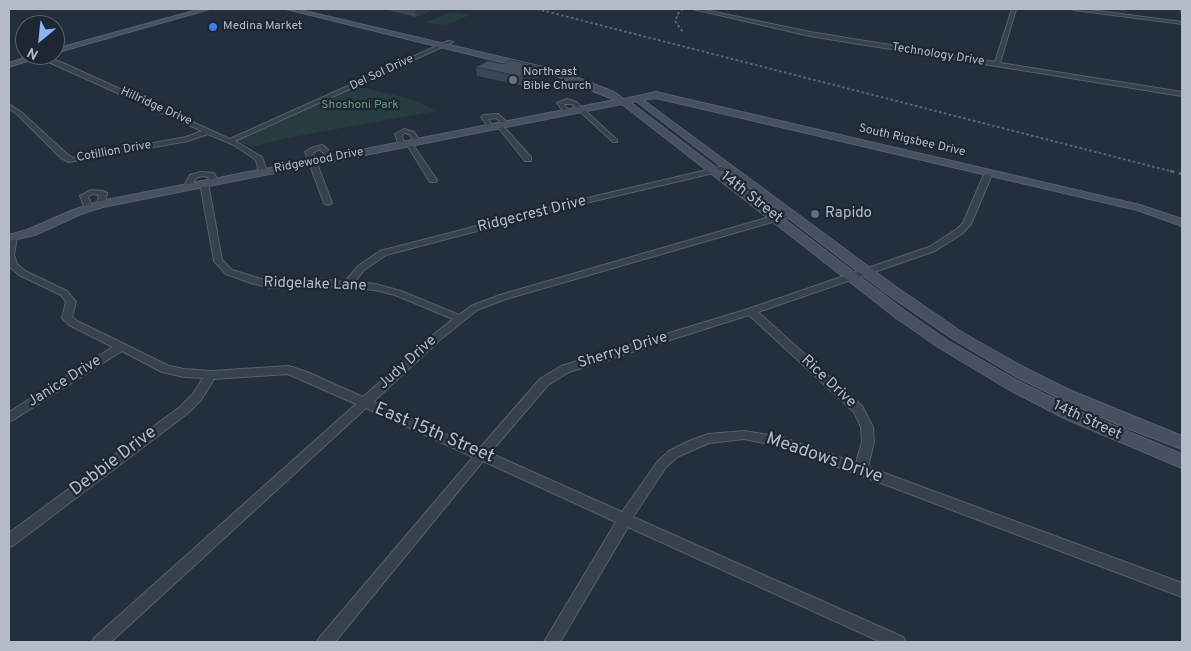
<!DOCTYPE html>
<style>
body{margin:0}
#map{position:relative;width:1191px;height:651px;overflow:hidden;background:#242f3e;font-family:Overpass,sans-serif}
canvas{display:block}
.frame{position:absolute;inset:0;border:10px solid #b4bcc9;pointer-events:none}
.north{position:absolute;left:15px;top:15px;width:50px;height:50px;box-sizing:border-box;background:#1d2633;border:1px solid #59626f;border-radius:50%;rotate:208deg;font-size:14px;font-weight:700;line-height:20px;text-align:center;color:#b4bcc9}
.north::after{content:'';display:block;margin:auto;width:18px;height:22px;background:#8ab4f8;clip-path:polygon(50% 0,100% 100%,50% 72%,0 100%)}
</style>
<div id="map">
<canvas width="1191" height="651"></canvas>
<div class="frame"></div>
<div class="north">N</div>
</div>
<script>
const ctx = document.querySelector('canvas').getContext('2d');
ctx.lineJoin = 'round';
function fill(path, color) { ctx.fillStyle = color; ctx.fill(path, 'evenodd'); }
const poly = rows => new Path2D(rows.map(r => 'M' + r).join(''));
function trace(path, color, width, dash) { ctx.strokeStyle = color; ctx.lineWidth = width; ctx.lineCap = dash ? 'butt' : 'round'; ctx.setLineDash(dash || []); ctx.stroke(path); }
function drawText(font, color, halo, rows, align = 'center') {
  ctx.font = font + ' Overpass,sans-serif'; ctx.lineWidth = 4.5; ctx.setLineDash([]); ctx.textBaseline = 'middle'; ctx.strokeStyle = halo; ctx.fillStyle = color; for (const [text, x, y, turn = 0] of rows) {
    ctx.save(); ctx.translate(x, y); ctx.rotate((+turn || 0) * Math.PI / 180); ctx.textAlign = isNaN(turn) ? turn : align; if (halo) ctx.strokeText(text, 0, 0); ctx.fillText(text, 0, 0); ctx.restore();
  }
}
fill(poly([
 [452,12,470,15,444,26,426,22],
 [357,86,414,100,436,111,287,138,251,147,237,141]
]), '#263c3f');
trace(poly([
 [1180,9,1182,15]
]), '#394c67', 2);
const street = poly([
 [693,9,700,9,810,32,995,62,1012,9,1016,9,1000,63,1182,92,1182,96,810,36,693,9],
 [1072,9,1083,9,1182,22,1182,24,1074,10,1072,9],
 [448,41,453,42,235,141,262,157,267,172,263,174,259,172,256,160,234,145,208,134,188,141,69,162,61,158,17,114,9,109,9,104,21,112,67,154,73,158,186,137,202,131,33,55,41,55,65,64,230,139,448,41],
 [567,99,576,102,617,140,617,142,613,142,572,104,564,104,570,112,565,113,557,103,567,99],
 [498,114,508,123,508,125,504,125,496,118,488,119,494,127,489,128,481,117,484,115,498,114],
 [497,124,501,124,531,157,531,161,525,161,497,126,497,124],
 [404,129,414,132,420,141,419,142,415,142,409,134,405,133,402,135,404,144,399,145,395,134,404,129],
 [407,142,411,142,437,180,436,182,430,182,406,143,407,142],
 [322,145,324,146,336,158,329,160,320,149,313,153,332,203,328,205,324,203,305,152,311,148,322,145],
 [728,165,731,165,731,169,564,208,386,255,364,270,354,282,375,284,401,291,459,315,471,306,500,295,787,212,793,212,794,214,793,216,506,299,477,310,441,339,373,402,479,449,540,379,561,366,748,309,929,247,957,229,963,223,985,172,989,170,993,172,971,224,963,233,935,251,758,312,862,406,873,427,874,442,868,467,1182,583,1182,597,857,474,780,446,744,439,709,443,677,457,666,467,633,517,903,637,906,642,881,642,628,527,560,642,544,642,616,522,483,461,335,642,317,642,320,637,473,457,366,408,111,642,92,642,95,637,356,404,288,374,214,379,201,400,188,413,14,545,9,547,9,533,180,407,193,394,203,378,184,377,162,372,122,351,13,420,9,421,9,412,113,347,69,325,62,318,66,302,61,295,19,275,10,267,10,235,13,234,17,237,14,255,17,264,25,271,67,291,76,302,72,317,77,321,169,366,184,369,211,371,289,366,307,372,363,397,433,335,453,319,395,295,375,290,317,285,271,288,251,283,226,274,214,261,200,183,201,181,207,181,208,183,222,260,232,270,271,282,317,279,345,282,358,266,380,251,562,204,728,165],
 [749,315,854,412,861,427,862,442,856,463,781,437,744,431,708,434,687,442,669,451,658,461,622,512,490,453,548,385,569,372,749,315],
 [201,172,214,173,218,181,217,183,211,183,208,177,202,176,196,178,191,188,185,188,184,186,190,175,201,172],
 [91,190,103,191,107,193,105,204,101,206,97,204,99,195,92,194,88,197,93,208,89,210,85,208,80,196,91,190]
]);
const secondary = poly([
 [201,9,210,9,55,53,55,49,201,9],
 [286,9,296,9,560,71,614,92,624,99,656,92,1140,205,1182,219,1182,226,1137,210,656,98,643,100,896,287,963,333,1025,368,1067,389,1182,436,1182,449,1124,427,1057,397,1015,376,953,339,886,293,636,101,631,103,905,311,948,341,1018,381,1078,411,1182,454,1182,468,1066,419,1008,389,938,347,895,317,622,104,103,207,81,214,35,235,9,241,9,235,27,230,73,210,101,201,615,100,554,75,286,9],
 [33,55,45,55,9,67,9,63,33,55]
]);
trace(street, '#565f6c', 2);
trace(secondary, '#565f6c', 2);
fill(street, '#38414e');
fill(secondary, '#465061');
trace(poly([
 [537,9,1174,172],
 [683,9,679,12,675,21,683,32]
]), '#5a6575', 2, [2.5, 2.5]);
trace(poly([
 [1170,171,1182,174]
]), '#5a6575', 2.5, [4.5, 4.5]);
fill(poly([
 [384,9,430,9,430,11,416,17],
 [1106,9,1126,9,1125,11],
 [476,67,542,76,524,86,477,76]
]), '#3b4654');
fill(poly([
 [415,9,430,9,430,11,416,17],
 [541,67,542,76,524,86,523,77]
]), '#303945');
const building = poly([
 [511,60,541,67,523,77,476,67,488,61,503,64,511,60]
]);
fill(building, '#455162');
trace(building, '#303945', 1);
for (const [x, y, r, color] of [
 [213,27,5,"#3f7fe0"],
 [513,80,5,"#6b7280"],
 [815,214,5,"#5c6f8a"]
]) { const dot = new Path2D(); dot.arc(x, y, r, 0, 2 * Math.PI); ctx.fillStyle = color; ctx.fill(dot); trace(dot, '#1d2633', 2); }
drawText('12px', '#b4bcc9', '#1d2633', [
 ["Medina Market",223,27],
 ["Northeast",523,73],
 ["Bible Church",523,87]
], 'left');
drawText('12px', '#b4bcc9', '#1d2633', [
 ["Technology Drive",938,55,9],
 ["Del Sol Drive",382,73,-25],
 ["Hillridge Drive",156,107,24],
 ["South Rigsbee Drive",912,141,13],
 ["Cotillion Drive",114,152,-10],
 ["Ridgewood Drive",319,161,-11]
]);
drawText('12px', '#6b9a76', '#1d2633', [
 ["Shoshoni Park",360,106]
]);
drawText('15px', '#b4bcc9', '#1d2633', [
 ["14th Street",751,198,38],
 ["Ridgecrest Drive",532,215,-14],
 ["Ridgelake Lane",315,285,2],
 ["Sherrye Drive",623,351,-17],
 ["Judy Drive",408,363,-42],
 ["Janice Drive",65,382,-32],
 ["Rice Drive",828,382,43],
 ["14th Street",1087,421,25]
]);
drawText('15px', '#b4bcc9', '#1d2633', [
 ["Rapido",825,214]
], 'left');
drawText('18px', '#b4bcc9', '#1d2633', [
 ["East 15th Street",434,434,23],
 ["Meadows Drive",824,459,19],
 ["Debbie Drive",114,462,-37]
]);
</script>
